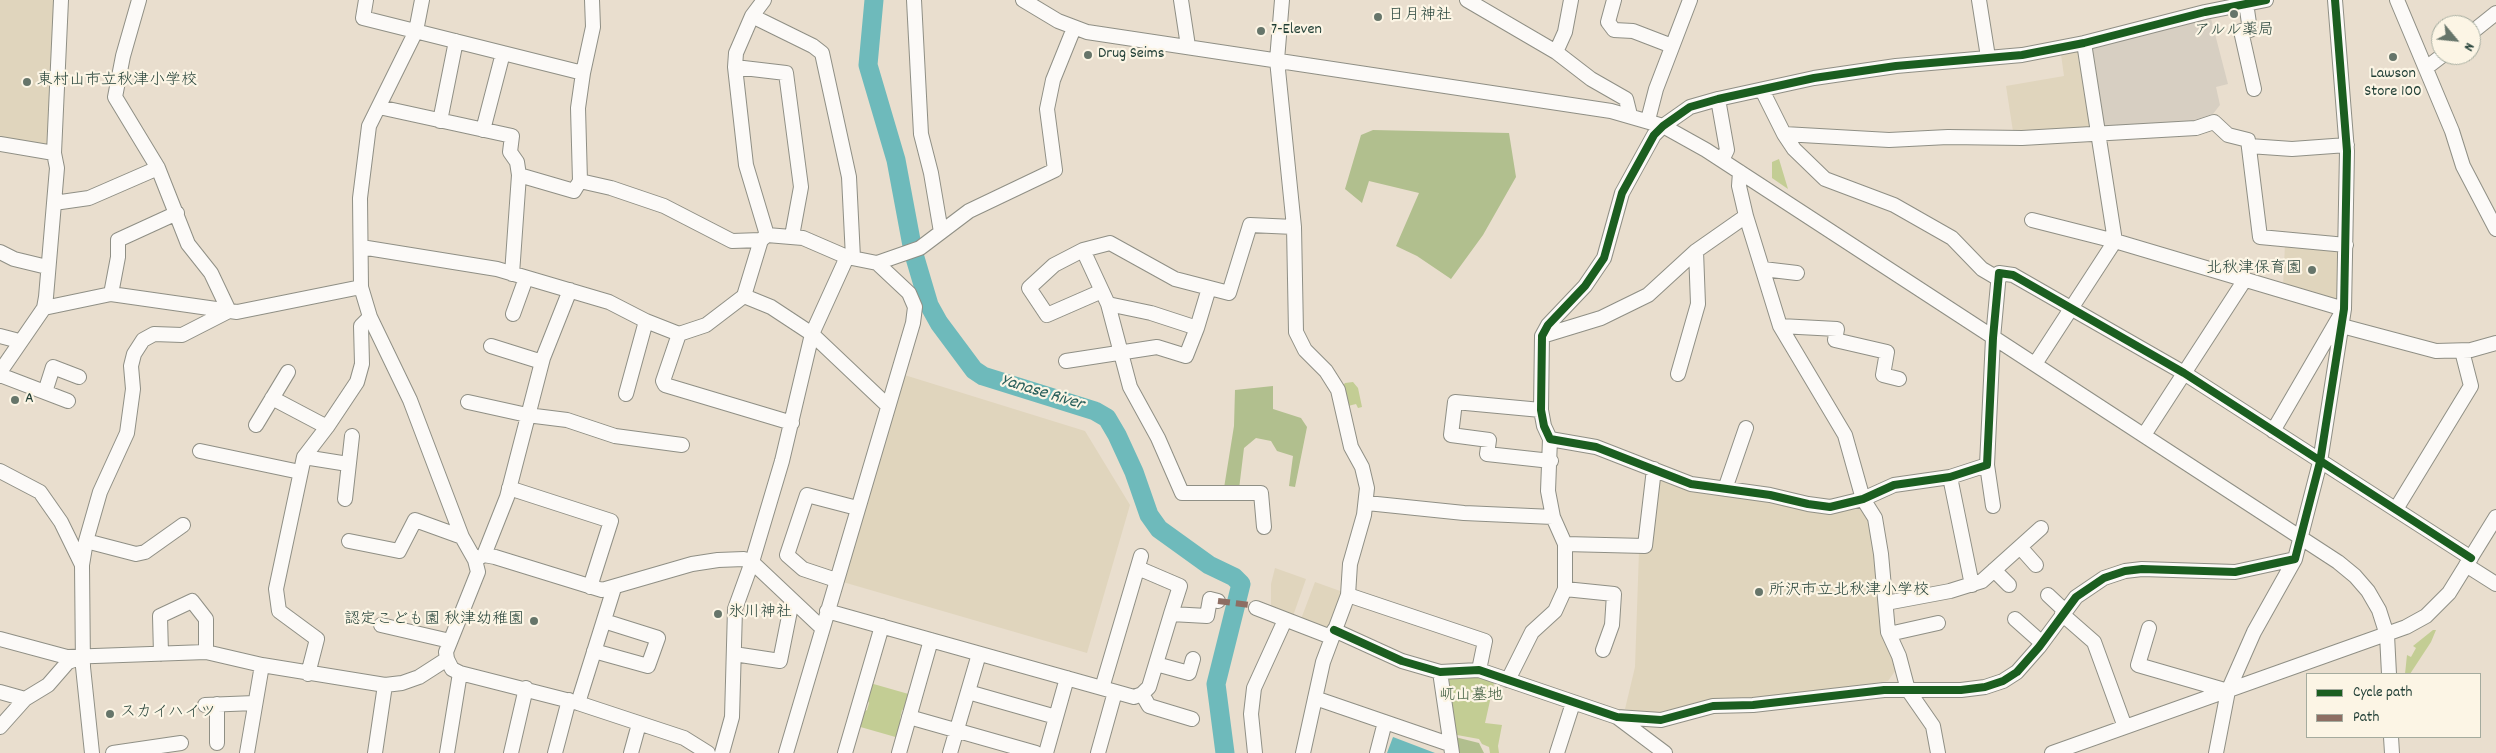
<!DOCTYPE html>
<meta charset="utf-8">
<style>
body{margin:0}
#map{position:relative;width:2496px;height:753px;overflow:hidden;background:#e9dece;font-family:Dekko,sans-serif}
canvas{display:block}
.legend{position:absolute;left:2306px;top:673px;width:175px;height:65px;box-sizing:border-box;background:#fcf5e5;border:1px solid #a4ab9e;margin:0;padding:6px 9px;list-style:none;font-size:15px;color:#1f3d34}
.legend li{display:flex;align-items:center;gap:10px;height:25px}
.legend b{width:25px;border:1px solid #a4ab9e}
.north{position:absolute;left:2431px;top:15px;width:50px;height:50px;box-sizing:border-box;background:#fcf5e5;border:1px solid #a4ab9e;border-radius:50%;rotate:118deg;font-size:14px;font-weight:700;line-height:20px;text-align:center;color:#1f3d34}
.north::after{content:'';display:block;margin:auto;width:18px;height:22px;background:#66756a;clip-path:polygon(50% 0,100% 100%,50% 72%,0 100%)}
</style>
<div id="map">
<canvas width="2496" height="753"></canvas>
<ul class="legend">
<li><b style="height:6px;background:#1b5e20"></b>Cycle path</li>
<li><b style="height:6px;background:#8d6e63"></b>Path</li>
</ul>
<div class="north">N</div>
</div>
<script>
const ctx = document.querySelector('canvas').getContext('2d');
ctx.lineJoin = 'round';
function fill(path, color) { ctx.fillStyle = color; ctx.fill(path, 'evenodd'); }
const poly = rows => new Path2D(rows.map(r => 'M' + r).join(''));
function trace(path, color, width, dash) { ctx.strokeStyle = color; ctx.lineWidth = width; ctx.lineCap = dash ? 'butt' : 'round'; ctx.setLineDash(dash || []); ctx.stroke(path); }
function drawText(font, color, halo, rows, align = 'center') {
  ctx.font = font + ' Dekko,"Klee One",sans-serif'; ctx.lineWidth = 4.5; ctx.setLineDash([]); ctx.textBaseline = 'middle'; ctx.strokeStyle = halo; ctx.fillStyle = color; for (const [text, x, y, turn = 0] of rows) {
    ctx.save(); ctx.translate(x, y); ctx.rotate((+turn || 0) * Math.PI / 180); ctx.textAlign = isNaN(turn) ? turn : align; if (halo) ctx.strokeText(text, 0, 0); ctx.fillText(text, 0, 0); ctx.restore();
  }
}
fill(poly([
 [0,0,57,0,49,145,0,138],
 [2084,43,2099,134,2014,138,2006,86,2064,76,2060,47],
 [2285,244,2311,246,2342,253,2338,303,2283,287],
 [898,373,1085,431,1130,505,1087,653,836,580],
 [1655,476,1863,508,1870,517,1898,667,1888,681,1663,715,1625,709,1635,667,1639,551],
 [1275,568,1306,579,1293,616,1271,608,1271,584],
 [1315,582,1343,592,1330,630,1301,619]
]), '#e0d5bd');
fill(poly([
 [2209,11,2228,84,2216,87,2220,105,2209,119,2190,124,2098,131,2084,43]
]), '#d7cfc2');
fill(poly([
 [1779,159,1788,189,1772,178,1772,162],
 [1353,382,1358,388,1362,407,1358,408,1356,404,1348,406,1348,398,1342,387,1345,383],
 [2433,630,2436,630,2431,642,2410,674,2405,674,2407,655,2411,657,2416,648,2413,646],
 [1482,676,1494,683,1485,723,1502,725,1498,746,1499,753,1490,753,1489,747,1482,744,1479,739,1457,735,1447,679,1450,677],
 [870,683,912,695,908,707,902,710,900,719,903,724,899,738,857,726,860,714,867,710,869,703,866,697]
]), '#c3cd94');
fill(poly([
 [1373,130,1509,133,1516,177,1483,235,1451,279,1417,256,1396,246,1419,193,1369,181,1362,203,1345,189,1361,135],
 [1273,386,1273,409,1301,418,1307,427,1295,487,1289,486,1293,456,1277,451,1271,441,1256,438,1244,448,1239,489,1224,488,1234,426,1235,390],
 [1451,736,1479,743,1484,753,1454,753]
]), '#b1bf8e');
fill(poly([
 [1393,737,1435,753,1387,753]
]), '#6ebabb');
trace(poly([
 [874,0,868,65,896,160,913,251,929,305,939,323,974,370,983,376,1095,411,1107,418,1117,435,1134,472,1149,515,1159,529,1209,565,1234,577,1241,584,1216,684,1225,753]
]), '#6ebabb', 19);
const minor = poly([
 [139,0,123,56,115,97,158,168,188,244,211,273,229,311],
 [366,0,363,18,583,73],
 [422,0,416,31,369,126,360,198,361,287,370,317,410,400,462,537,475,560,478,572,446,652,447,659,452,669,460,673,578,703,684,738,708,753],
 [764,0,752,16,736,53,735,67,746,165,767,235],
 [914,0,921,134,931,173,941,232],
 [1023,0,1058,21,1087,32,1611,111,1663,126,1706,150,2338,562,2355,576,2368,591,2379,610,2387,635,2389,674],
 [1181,0,1188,46],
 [1282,0,1277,60,1294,227,1296,332,1305,350,1326,371,1338,390,1351,447,1362,467,1367,488,1364,515,1350,564,1348,595,1323,662,1303,753],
 [1467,0,1556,52,1591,79,1626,99,1630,115],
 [1614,0,1608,22,1614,30,1633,31,1672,46],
 [1979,0,1988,57],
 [2266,0,2205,12,2084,43,2022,55,1896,66,1814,78,1718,99,1690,107,1663,126,1654,135,1622,193,1604,258,1585,286,1548,325,1542,336,1541,410,1544,426,1550,439,1596,447,1691,484,1770,495,1808,504,1830,507,1863,499,1894,485,1950,477,1987,465,1993,338,1999,273,2013,275,2184,373,2471,558],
 [2397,0,2452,131,2463,166,2496,229],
 [2246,3,2250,30,2241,31,2254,89],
 [752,16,813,46,822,53,849,177,853,258],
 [2471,33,2496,13],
 [1556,52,1565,32,1571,0],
 [735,67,786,73,801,187,792,236],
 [2426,68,2443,55],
 [1762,90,1784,134,1889,140,1948,137,2022,138,2196,128,2214,122,2228,135,2248,140,2260,237,2346,245],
 [1718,99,1727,150,1722,160],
 [379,107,512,136,510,152,517,162,519,175,574,191,580,181,578,108,583,73,593,27,592,0],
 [1648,120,1656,89,1690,0],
 [440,121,456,41],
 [483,130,503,53],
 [1784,134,1794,149,1825,179,1894,205,1952,238,1982,269,1999,279],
 [0,144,54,153],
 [2249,146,2292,149,2347,145],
 [1740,172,1739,186,1746,216,1780,326,1845,435,1863,499,1875,518,1881,554,1888,632,1899,656,1908,690,1933,726,1938,753],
 [580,181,611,188,664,206,732,241,761,240],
 [54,203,89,198,158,168],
 [2032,220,2115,241,2344,309],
 [361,247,497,269,609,302,646,321,679,334,706,325,744,296,761,240,767,235,803,238,847,257,877,263,909,293,915,307,913,323,786,753],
 [1083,250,1108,304,1130,387,1158,438,1182,493,1261,493,1264,527],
 [0,252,14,259,47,267],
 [877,263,920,248,969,211,1055,170,1047,109,1053,80,1074,28],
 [1763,269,1797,273],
 [512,274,519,175],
 [1102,291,1047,315,1029,288,1054,265,1083,250,1110,243,1175,279,1229,293,1250,225,1294,227],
 [111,294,118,257,118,240,177,213],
 [744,296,771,307,812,334,888,406],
 [44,308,111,294,237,312,361,287],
 [513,314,526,278],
 [1780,326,1837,329,1835,340,1887,352,1883,375,1899,379],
 [2342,326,2436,351,2471,350,2496,343],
 [1197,328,1209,288],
 [679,334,663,381,665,385,792,423],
 [0,336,19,341],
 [1542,336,1601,318,1648,295,1696,251,1746,216],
 [491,346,542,362],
 [1066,361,1157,347,1186,356,1197,328,1151,313,1108,304],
 [2035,364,2115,241,2084,43],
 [1678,374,1698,304,1696,251],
 [0,375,68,401],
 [0,376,2,369,44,308,46,297,57,168,54,153,61,0],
 [45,392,53,367,79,377],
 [626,394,646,321],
 [272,398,327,427,357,382,362,364,361,326,370,317],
 [468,402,527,415,567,420,615,436,682,445],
 [1541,410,1455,402,1451,435,1489,440,1487,454,1551,461],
 [256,425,288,372],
 [2273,431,2341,314],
 [2144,435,2244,281],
 [200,451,300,472],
 [304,457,348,464],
 [1987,465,1993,506],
 [0,471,40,492,61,522,82,565,83,667,92,753],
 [1950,477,1972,585],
 [509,488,611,521,590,587],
 [1725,489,1746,428],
 [345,499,352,436],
 [1367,503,1464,513,1553,517],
 [2396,509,2471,386,2462,351],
 [86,541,136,554,145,552,183,525],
 [349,541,399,551,415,520,462,537],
 [1565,544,1645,546,1654,469],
 [2020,547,2036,565],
 [484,555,507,497,543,358,570,290],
 [475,560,484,555,495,557,602,590,692,564,718,560,744,559,752,562,822,628],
 [82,565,86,541,100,492,127,433,133,389,131,366,134,354,143,340,154,334,182,335,229,311],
 [2466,565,2496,584],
 [1138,568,1180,586,1171,614],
 [1994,570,2009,585],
 [836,580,803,569,787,555,807,495,857,508],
 [1565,589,1614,594,1612,625,1603,650],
 [1348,595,1485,641,1479,670],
 [2048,595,2064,610],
 [1886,603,1950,591,1982,581,2041,528],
 [1256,608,1331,637],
 [827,611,1134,697,1142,694,1149,687,1171,614,1207,616,1210,599,1218,601],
 [2062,614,2094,642,2125,727],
 [2015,619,2042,643],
 [381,625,450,641],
 [2149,628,2138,665,2228,691],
 [1334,630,1402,661,1440,672,1479,670,1617,717,1661,720,1713,706,1753,705,1884,690,1961,690,1985,687,2003,681,2017,672,2039,647,2076,597,2104,578,2125,571,2142,569,2235,572,2295,559,2320,462,2344,309,2347,151,2335,0],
 [1889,634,1938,623],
 [0,639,67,657,206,652,262,665,385,685,402,683,419,677,447,659],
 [594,651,648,666,658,638,604,621],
 [161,654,160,616,192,601,206,619,206,652],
 [734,654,780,661,790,611,795,603],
 [1156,664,1189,673,1193,659],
 [1440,672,1452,753],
 [308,674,317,639,279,611,276,589,304,457,327,427],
 [1508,680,1532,632,1555,611,1565,589,1565,544,1553,517,1548,491,1550,439],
 [1102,688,1141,556],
 [0,692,25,699],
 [968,692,1056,717],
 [1142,694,1149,706,1192,719],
 [1315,698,1449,744],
 [578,703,614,588],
 [217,704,217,743],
 [205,705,255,703],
 [909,717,1036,753],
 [1617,717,1665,753],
 [0,727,25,699,48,685,68,662,80,658],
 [2391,737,2392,753],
 [113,753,181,743],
 [247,753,262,665],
 [375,753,385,685],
 [447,753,460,673],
 [511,753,526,688],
 [555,753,569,700],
 [631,753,639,724],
 [722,753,732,717,735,609,752,562,782,461,812,334,847,257],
 [845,753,882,626],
 [899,753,931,640],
 [950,753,979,654],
 [1046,753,1067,678],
 [1098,753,1115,692],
 [1255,753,1251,714,1254,688,1285,620],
 [1377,753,1385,722],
 [1557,753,1573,703],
 [2052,753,2406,627,2426,616,2449,593,2496,517],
 [2216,753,2228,691,2254,632,2295,559]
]);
trace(minor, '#8f8f85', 16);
trace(minor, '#fcfaf8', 14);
trace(poly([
 [1218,601,1249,605]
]), '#8d6e63', 6, [12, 6]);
trace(poly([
 [2266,0,2205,12,2084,43,2022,55,1896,66,1814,78,1718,99,1690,107,1663,126,1654,135,1622,193,1604,258,1585,286,1548,325,1542,336,1541,410,1544,426,1550,439,1596,447,1691,484,1770,495,1808,504,1830,507,1863,499,1894,485,1950,477,1987,465,1993,338,1999,273,2013,275,2184,373,2471,558],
 [1334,630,1402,661,1440,672,1479,670,1617,717,1661,720,1713,706,1753,705,1884,690,1961,690,1985,687,2003,681,2017,672,2039,647,2076,597,2104,578,2125,571,2142,569,2235,572,2295,559,2320,462,2344,309,2347,151,2335,0]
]), '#1b5e20', 8);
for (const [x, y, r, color] of [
 [2234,14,5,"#66756a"],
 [1378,17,5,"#66756a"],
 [1261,31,5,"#66756a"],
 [1088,55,5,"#66756a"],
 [2393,57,5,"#66756a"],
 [27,82,5,"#66756a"],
 [2312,270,5,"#66756a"],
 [15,400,5,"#66756a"],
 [1759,592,5,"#66756a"],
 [718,614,5,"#66756a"],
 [534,621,5,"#66756a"],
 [110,714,5,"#66756a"]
]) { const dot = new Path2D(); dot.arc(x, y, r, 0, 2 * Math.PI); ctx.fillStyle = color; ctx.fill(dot); trace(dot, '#fcf5e5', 2); }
drawText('16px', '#1f3d34', '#fcf5e5', [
 ["日月神社",1388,17],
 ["7-Eleven",1271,31],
 ["アルル薬局",2234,32,"center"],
 ["Drug Seims",1098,55],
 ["Lawson",2393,75,"center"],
 ["Store 100",2393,93,"center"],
 ["東村山市立秋津小学校",37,82],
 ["北秋津保育園",2302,270,"right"],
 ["A",25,400],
 ["所沢市立北秋津小学校",1769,592],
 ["氷川神社",728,614],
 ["認定こども園 秋津幼稚園",524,621,"right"],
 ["スカイハイツ",120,714]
], 'left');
drawText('16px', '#405e40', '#fcf5e5', [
 ["屼山墓地",1471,697]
]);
drawText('italic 18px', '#275e5a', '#fcf5e5', [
 ["Yanase River",1042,394,17]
]);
</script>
